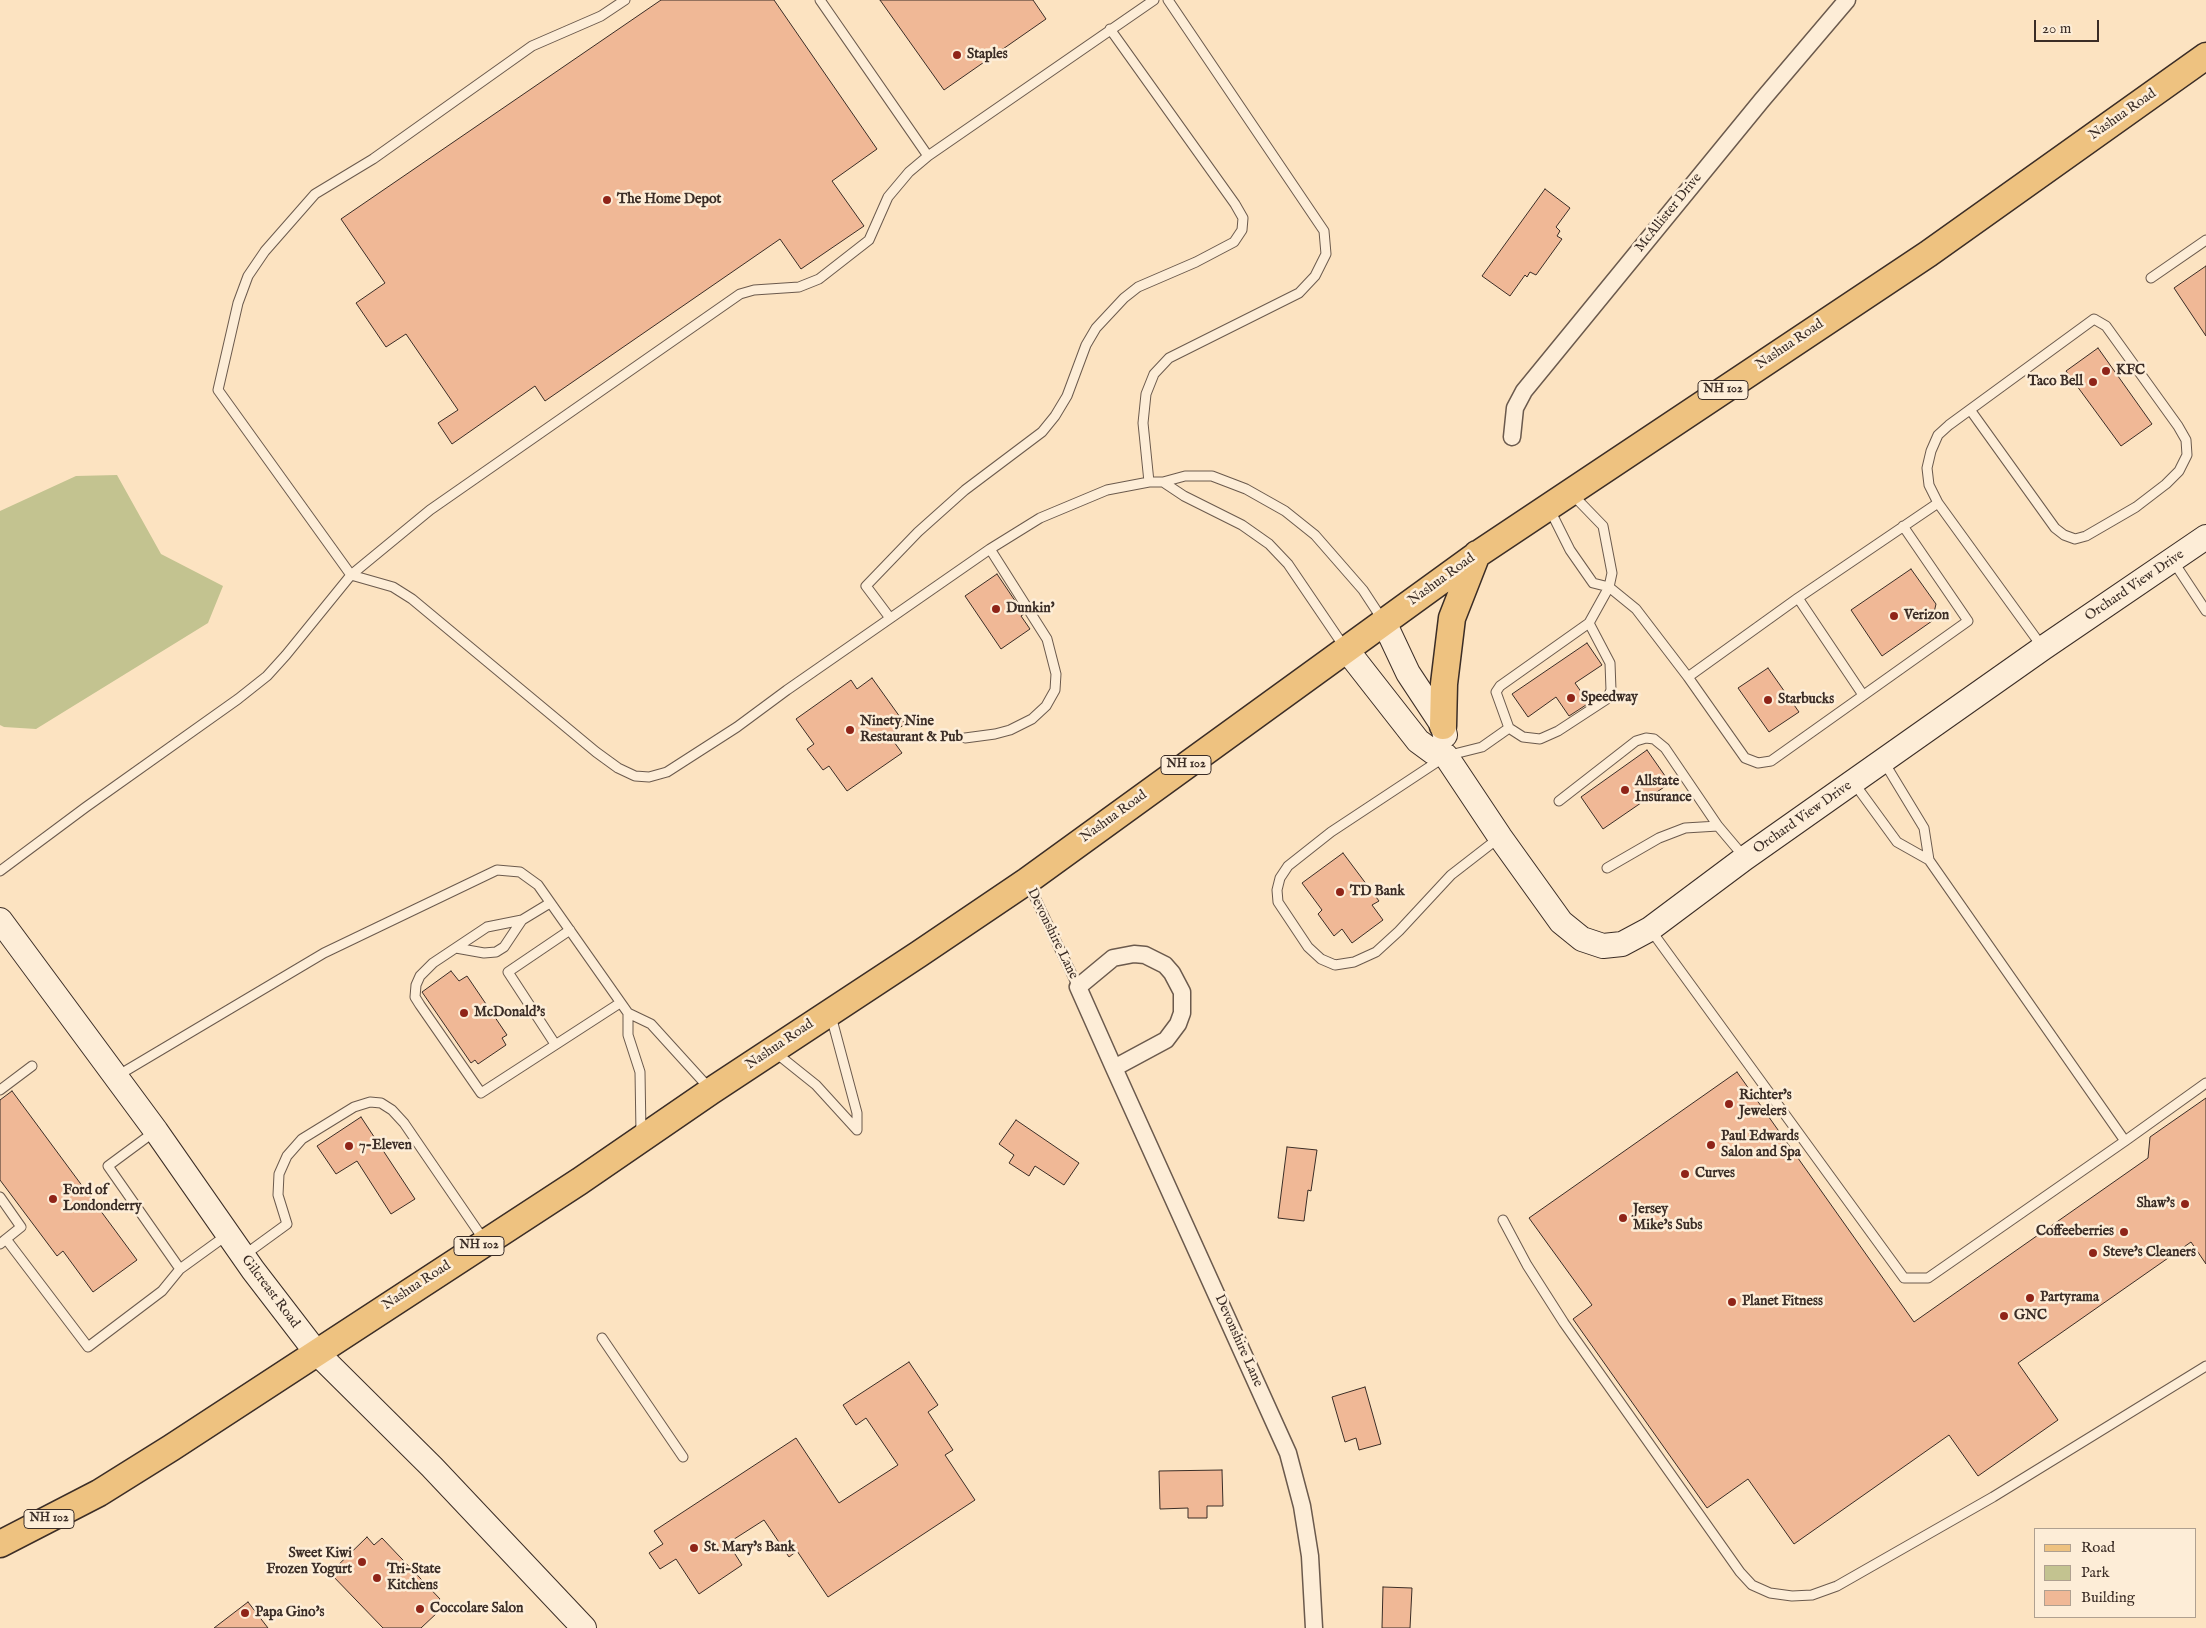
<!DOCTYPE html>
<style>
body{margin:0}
#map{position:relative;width:2206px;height:1628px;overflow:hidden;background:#fce3c1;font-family:"IM FELL English",serif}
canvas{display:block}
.legend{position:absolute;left:2034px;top:1528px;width:162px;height:90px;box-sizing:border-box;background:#fdedd7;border:1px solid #afa090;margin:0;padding:6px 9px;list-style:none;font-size:15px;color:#3b2d26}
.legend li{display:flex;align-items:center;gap:10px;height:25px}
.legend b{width:25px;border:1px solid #afa090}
.scale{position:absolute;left:2034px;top:20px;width:65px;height:22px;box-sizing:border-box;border:2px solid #3b2d26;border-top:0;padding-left:6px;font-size:15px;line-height:18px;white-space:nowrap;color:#3b2d26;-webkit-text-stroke:4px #fdedd7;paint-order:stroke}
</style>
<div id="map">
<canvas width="2206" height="1628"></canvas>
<ul class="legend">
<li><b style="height:6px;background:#eec280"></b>Road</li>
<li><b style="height:14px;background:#c3c390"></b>Park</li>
<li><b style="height:14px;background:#f0b896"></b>Building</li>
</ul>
<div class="scale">20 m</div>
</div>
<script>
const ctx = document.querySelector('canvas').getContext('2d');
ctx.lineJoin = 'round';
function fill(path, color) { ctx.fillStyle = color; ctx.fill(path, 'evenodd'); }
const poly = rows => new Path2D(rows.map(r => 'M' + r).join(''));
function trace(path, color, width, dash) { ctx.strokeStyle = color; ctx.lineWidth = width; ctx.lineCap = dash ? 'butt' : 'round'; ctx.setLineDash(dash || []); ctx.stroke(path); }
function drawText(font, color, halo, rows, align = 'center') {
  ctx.font = font + ' "IM FELL English",serif'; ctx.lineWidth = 5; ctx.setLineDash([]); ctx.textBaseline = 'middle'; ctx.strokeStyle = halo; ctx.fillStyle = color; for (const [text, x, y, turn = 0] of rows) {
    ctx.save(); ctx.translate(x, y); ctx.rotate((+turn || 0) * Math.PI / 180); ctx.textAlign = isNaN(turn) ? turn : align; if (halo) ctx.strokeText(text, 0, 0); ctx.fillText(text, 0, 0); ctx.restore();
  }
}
fill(poly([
 [117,475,161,554,223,586,208,623,36,729,4,727,0,725,0,511,76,476]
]), '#c3c390');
const building = poly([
 [661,0,774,0,877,149,832,181,864,226,801,269,780,239,545,401,535,386,452,444,438,423,458,410,406,334,386,347,356,303,385,283,341,219,661,0],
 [880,0,1033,0,1046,19,944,90,880,0],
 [1545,189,1570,208,1556,227,1560,231,1557,236,1562,239,1536,275,1530,272,1527,277,1525,275,1510,296,1482,276,1545,189],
 [2206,266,2206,336,2174,288,2206,266],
 [2098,348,2152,424,2121,446,2066,371,2098,348],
 [1911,569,1936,604,1932,621,1882,656,1851,610,1911,569],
 [997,574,1024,614,1021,616,1030,629,1001,649,965,596,997,574],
 [1587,643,1602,665,1575,683,1589,703,1569,716,1556,697,1528,717,1512,694,1587,643],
 [1768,668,1799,712,1769,732,1738,688,1768,668],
 [872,678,905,724,889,735,902,753,847,791,829,766,823,770,807,749,814,744,796,719,851,680,857,689,872,678],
 [1647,750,1670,783,1603,829,1581,797,1647,750],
 [1343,853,1379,901,1372,905,1383,920,1352,943,1342,929,1334,936,1318,914,1322,910,1302,883,1343,853],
 [451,971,459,981,467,976,507,1035,502,1038,506,1045,478,1064,475,1060,471,1063,422,992,451,971],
 [1737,1072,1914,1322,2148,1158,2150,1137,2206,1098,2206,1264,2191,1242,2018,1363,2058,1420,1978,1476,1949,1435,1794,1544,1748,1479,1707,1508,1573,1319,1592,1305,1529,1218,1737,1072],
 [12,1091,137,1260,93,1292,63,1251,57,1256,0,1180,0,1100,12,1091],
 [361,1117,415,1199,391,1214,357,1161,336,1174,317,1146,361,1117],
 [1016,1120,1079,1163,1064,1185,1035,1166,1029,1176,1009,1163,1014,1155,999,1144,1016,1120],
 [1287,1147,1317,1150,1311,1191,1308,1190,1304,1221,1278,1218,1287,1147],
 [909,1362,938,1405,928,1412,953,1450,945,1455,975,1500,828,1597,797,1551,789,1557,764,1520,728,1543,742,1565,699,1594,676,1559,660,1569,649,1553,663,1544,654,1531,796,1438,839,1503,898,1465,866,1418,856,1425,843,1405,909,1362],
 [1365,1387,1381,1444,1359,1450,1356,1438,1345,1442,1332,1397,1365,1387],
 [1222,1470,1223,1506,1207,1506,1207,1518,1188,1518,1188,1508,1160,1509,1159,1471,1222,1470],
 [367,1537,374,1545,382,1538,440,1599,433,1607,438,1612,421,1628,383,1628,330,1573,367,1537],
 [1383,1587,1412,1588,1410,1628,1382,1628,1383,1587],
 [248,1602,268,1628,214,1628,248,1602]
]);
fill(building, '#f0b896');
trace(building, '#3b2d26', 1);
const lane = poly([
 [625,0,601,16,532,46,373,159,315,194,265,251,248,276,238,303,218,390,351,575,430,510,740,294,754,290,799,287,819,279,869,240,888,197,909,172,928,156,1154,0],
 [820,0,928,156],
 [2151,278,2206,240],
 [1971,411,2055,528,2064,535,2075,539,2086,536,2136,507,2166,484,2179,471,2187,455,2186,440,2178,426,2106,326,2094,319,1949,425,1938,435,1931,451,1927,468,1929,485,1938,503,2043,648],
 [1149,482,1143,423,1146,394,1154,374,1169,358,1299,293,1315,276,1326,254,1324,231,1168,0],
 [1163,482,1184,496,1242,525,1269,544,1288,564,1345,648],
 [1550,510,1570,550,1593,583,1609,587,1636,609,1688,677,1745,758,1758,763,1771,761,1968,621,1903,526],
 [2173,561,2206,611],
 [1798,598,1863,695],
 [890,618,866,586,918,532,965,490,1042,432,1055,416,1067,396,1086,345,1096,328,1124,298,1138,287,1196,262,1234,242,1242,230,1243,218,1235,204,1110,29],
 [1688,677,1798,598,1938,503],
 [1509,728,1496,692,1500,686,1589,623],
 [965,738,995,734,1010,730,1032,719,1046,706,1055,690,1056,674,1047,639,990,549],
 [1854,783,1897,842,1929,860,1924,828,1884,762],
 [1559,801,1636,741,1646,738,1654,739,1665,748,1718,826,1745,858],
 [1500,837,1451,875,1399,931,1376,952,1354,962,1335,965,1321,959,1308,947,1278,902,1277,890,1280,878,1288,866,1331,832,1446,756,1482,747,1509,728,1523,737,1540,739,1558,731,1607,699,1611,690,1610,663,1589,623,1609,587,1612,573,1603,526,1572,494],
 [1607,868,1659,838,1685,828,1718,826],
 [0,871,86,807,238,699,267,676,286,655,351,575,393,587,412,599,596,752,618,768,635,776,649,777,667,772,737,727,787,690,990,549,1040,518,1107,490,1149,482,1163,482,1185,476,1212,476,1246,489,1285,511,1315,535,1363,590,1382,619],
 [1028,883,1078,987],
 [550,903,522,920,487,927,433,963,420,976,416,985,415,997,420,1005,481,1093,620,1003],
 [1650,929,1904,1278,1928,1278,2125,1141,1929,860],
 [456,948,484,953,496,952,504,947,522,920],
 [628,1013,628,1035,640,1072,641,1133],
 [831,1016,857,1113,857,1130],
 [555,1044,508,972,570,930],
 [776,1053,816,1085,857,1130],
 [117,1076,324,953,497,870,520,872,538,885,628,1013,651,1024,710,1089],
 [0,1090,32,1066],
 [154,1132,108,1166,180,1269],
 [2125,1141,2206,1083],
 [0,1197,21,1227,6,1239],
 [1503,1220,1527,1265,1564,1323,1740,1572,1752,1585,1770,1593,1792,1596,1812,1595,1837,1586,1993,1497,2206,1366],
 [0,1244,6,1239,88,1347,162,1291,180,1269,227,1235],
 [243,1256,287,1224,278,1195,279,1174,287,1156,302,1139,354,1107,370,1102,381,1103,392,1110,404,1123,484,1240],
 [602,1338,683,1457]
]);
const street = poly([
 [1512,437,1515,408,1524,391,1762,100,1847,0],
 [1114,1068,1166,1040,1178,1024,1182,1013,1182,992,1172,973,1165,965,1145,955,1134,954,1113,958,1078,987,1114,1068,1288,1453,1302,1506,1310,1556,1314,1628]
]);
const secondary = poly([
 [1384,622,1408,673,1443,726,1445,735],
 [1346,649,1418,741,1433,752,1446,756,1500,837,1561,922,1582,939,1603,946,1622,944,1650,929,1745,858,2043,648,2206,537],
 [0,920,156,1131,253,1270,316,1352,432,1467,584,1628]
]);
const primary = poly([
 [1443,726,1444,684,1452,618,1477,554],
 [0,1544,99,1493,171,1448,580,1181,711,1091,919,954,1027,881,1478,554,1928,254,2206,56]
]);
trace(lane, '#6b5a4d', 11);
trace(street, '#6b5a4d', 19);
trace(secondary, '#3b2d26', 26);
trace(primary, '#3b2d26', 29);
trace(lane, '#fdedd7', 9);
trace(street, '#fdedd7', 16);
trace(secondary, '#fdedd7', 24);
trace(primary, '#eec280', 26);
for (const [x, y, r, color] of [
 [957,55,5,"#8f2418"],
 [607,200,5,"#8f2418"],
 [2106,371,5,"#8f2418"],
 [2093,382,5,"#8f2418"],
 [996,609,5,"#8f2418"],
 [1894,616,5,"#8f2418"],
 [1571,698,5,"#8f2418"],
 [1768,700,5,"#8f2418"],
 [850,730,5,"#8f2418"],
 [1625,790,5,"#8f2418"],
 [1340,892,5,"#8f2418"],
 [464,1013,5,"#8f2418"],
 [1729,1104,5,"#8f2418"],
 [1711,1145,5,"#8f2418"],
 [349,1146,5,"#8f2418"],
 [1685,1174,5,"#8f2418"],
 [53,1199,5,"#8f2418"],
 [2185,1204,5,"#8f2418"],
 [1623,1218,5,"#8f2418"],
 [2124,1232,5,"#8f2418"],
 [2093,1253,5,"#8f2418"],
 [2030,1298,5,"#8f2418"],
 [1732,1302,5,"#8f2418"],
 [2004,1316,5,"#8f2418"],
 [694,1548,5,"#8f2418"],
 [362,1562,5,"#8f2418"],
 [377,1578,5,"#8f2418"],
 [420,1609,5,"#8f2418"],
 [245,1613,5,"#8f2418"]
]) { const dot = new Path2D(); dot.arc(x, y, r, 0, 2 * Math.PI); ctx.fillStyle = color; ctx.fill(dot); trace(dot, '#fdedd7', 2); }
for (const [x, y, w] of [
 [1723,390,50],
 [1186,765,50],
 [479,1246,50],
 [49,1519,50]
]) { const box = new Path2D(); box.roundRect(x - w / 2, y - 9.5, w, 19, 4); ctx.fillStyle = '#fdedd7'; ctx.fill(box); trace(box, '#3b2d26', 1); }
drawText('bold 12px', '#3b2d26', null, [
 ["NH 102",1723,390],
 ["NH 102",1186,765],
 ["NH 102",479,1246],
 ["NH 102",49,1519]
]);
drawText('bold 14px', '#3b2d26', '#fdedd7', [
 ["Staples",967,55],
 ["The Home Depot",617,200],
 ["KFC",2116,371],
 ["Taco Bell",2083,382,"right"],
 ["Dunkin'",1006,609],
 ["Verizon",1904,616],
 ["Speedway",1581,698],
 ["Starbucks",1778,700],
 ["Ninety Nine",860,722],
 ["Restaurant & Pub",860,738],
 ["Allstate",1635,782],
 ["Insurance",1635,798],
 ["TD Bank",1350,892],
 ["McDonald's",474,1013],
 ["Richter's",1739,1096],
 ["Jewelers",1739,1112],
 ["Paul Edwards",1721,1137],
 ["Salon and Spa",1721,1153],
 ["7-Eleven",359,1146],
 ["Curves",1695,1174],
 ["Ford of",63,1191],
 ["Londonderry",63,1207],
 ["Shaw's",2175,1204,"right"],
 ["Jersey",1633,1210],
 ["Mike's Subs",1633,1226],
 ["Coffeeberries",2114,1232,"right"],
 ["Steve's Cleaners",2103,1253],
 ["Partyrama",2040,1298],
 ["Planet Fitness",1742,1302],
 ["GNC",2014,1316],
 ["St. Mary's Bank",704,1548],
 ["Sweet Kiwi",352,1554,"right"],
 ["Frozen Yogurt",352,1570,"right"],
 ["Tri-State",387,1570],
 ["Kitchens",387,1586],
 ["Coccolare Salon",430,1609],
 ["Papa Gino's",255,1613]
], 'left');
drawText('14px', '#3b2d26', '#fdedd7', [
 ["Nashua Road",2123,115,-35],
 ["McAllister Drive",1669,213,-51],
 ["Nashua Road",1790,345,-34],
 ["Nashua Road",1442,580,-36],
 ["Orchard View Drive",2135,586,-34],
 ["Nashua Road",1114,817,-36],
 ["Orchard View Drive",1803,818,-35],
 ["Devonshire Lane",1052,934,64],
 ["Nashua Road",780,1045,-34],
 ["Nashua Road",417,1286,-33],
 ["Gilcreast Road",270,1292,53],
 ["Devonshire Lane",1238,1341,66]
]);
</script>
